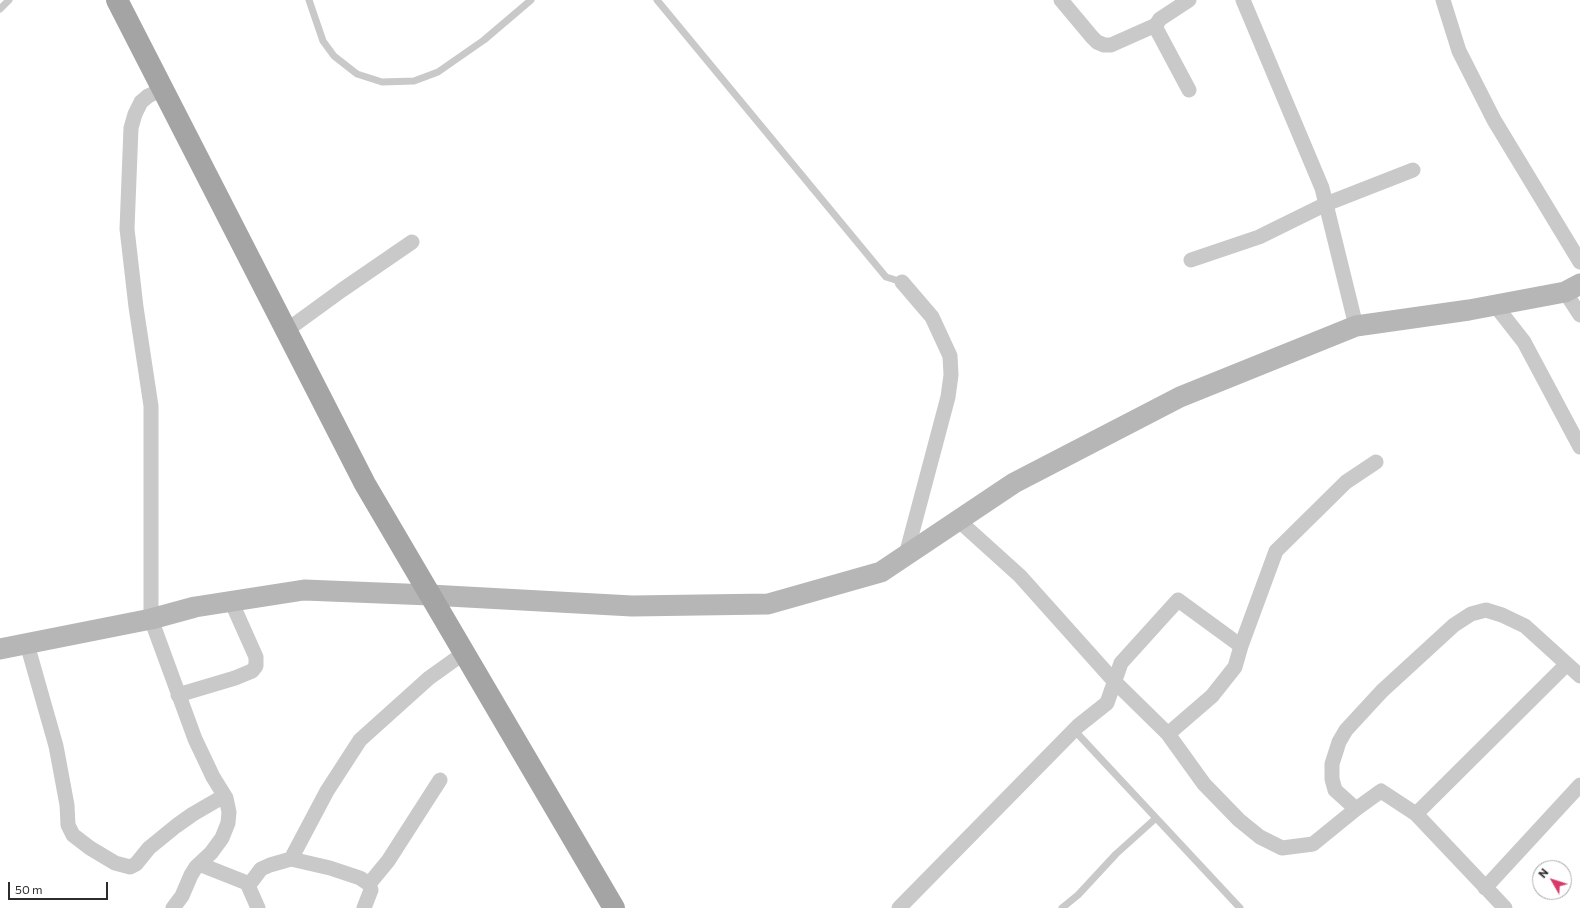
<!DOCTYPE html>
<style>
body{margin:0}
#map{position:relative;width:1580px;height:908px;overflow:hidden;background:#fff;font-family:Commissioner,sans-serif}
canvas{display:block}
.north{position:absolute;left:1532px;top:860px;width:40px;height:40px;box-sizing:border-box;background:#fff;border:1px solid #ababab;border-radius:50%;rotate:309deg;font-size:11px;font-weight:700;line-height:16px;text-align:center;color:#2c2c2c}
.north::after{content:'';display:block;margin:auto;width:14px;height:18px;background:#d73a69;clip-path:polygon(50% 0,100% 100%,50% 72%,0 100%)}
.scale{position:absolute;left:8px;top:882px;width:100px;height:18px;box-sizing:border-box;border:2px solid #2c2c2c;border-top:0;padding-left:5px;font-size:12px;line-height:14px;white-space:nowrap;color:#2c2c2c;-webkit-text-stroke:3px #fff;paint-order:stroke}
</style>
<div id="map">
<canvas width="1580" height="908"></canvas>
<div class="north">N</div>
<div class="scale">50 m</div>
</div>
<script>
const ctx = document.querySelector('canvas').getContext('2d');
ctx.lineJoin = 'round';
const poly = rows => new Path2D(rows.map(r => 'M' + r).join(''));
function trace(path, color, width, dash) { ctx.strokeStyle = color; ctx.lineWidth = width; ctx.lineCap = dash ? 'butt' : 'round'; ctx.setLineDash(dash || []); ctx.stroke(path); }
trace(poly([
 [309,0,323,41,334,56,357,74,382,82,414,81,438,72,484,40,531,0],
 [657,0,886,277,902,282],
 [0,9,9,0],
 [1074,730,1240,908],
 [1062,908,1078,895,1116,854,1156,818]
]), '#c9c9c9', 7);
trace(poly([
 [1061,0,1092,37,1097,42,1104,45,1111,45,1156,25],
 [1189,0,1160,19,1156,25,1157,30,1189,90],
 [1243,0,1322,188,1356,326],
 [1443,0,1459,51,1494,120,1580,262],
 [163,89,148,96,141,102,135,114,131,128,127,229,136,307,151,406,151,619,195,739,213,777,226,798,229,812,228,823,222,838,211,853,196,867,191,875,182,896,173,908],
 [1191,260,1259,237,1326,204,1413,170],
 [902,282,932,317,950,356,951,375,948,397,906,555],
 [1565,292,1580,315],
 [1495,305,1524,342,1580,447],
 [287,330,342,290,412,242],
 [958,520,1020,576,1114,681,1168,734,1204,784,1239,820,1260,837,1282,848,1313,844,1356,809,1381,791,1416,814,1505,908],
 [27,644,56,746,67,805,68,825,73,835,90,848,115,863,130,867,136,864,149,848,176,826,193,814,224,796],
 [178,695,235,678,252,671,256,666,256,657,231,601],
 [1168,734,1212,696,1235,667,1241,646,1276,551,1346,482,1376,462],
 [1356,809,1335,790,1332,779,1332,764,1339,742,1346,730,1382,691,1454,625,1471,614,1486,610,1502,615,1525,626,1580,676],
 [1416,814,1567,664],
 [291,859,327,791,360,740,429,678,464,653],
 [199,864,247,883,252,881,261,869,270,865,291,859,330,868,360,878,369,884,371,890,364,908],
 [247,883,258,908],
 [369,884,388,861,440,780],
 [1485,888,1580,785],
 [899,908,1078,726,1107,703,1121,663,1178,600,1241,646]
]), '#c9c9c9', 15);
trace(poly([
 [0,649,151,619,195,607,304,590,430,595,632,606,768,604,881,572,1014,483,1180,397,1356,326,1469,310,1565,292,1580,284]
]), '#b6b6b6', 21);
trace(poly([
 [117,0,365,484,614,908]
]), '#a4a4a4', 22);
</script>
